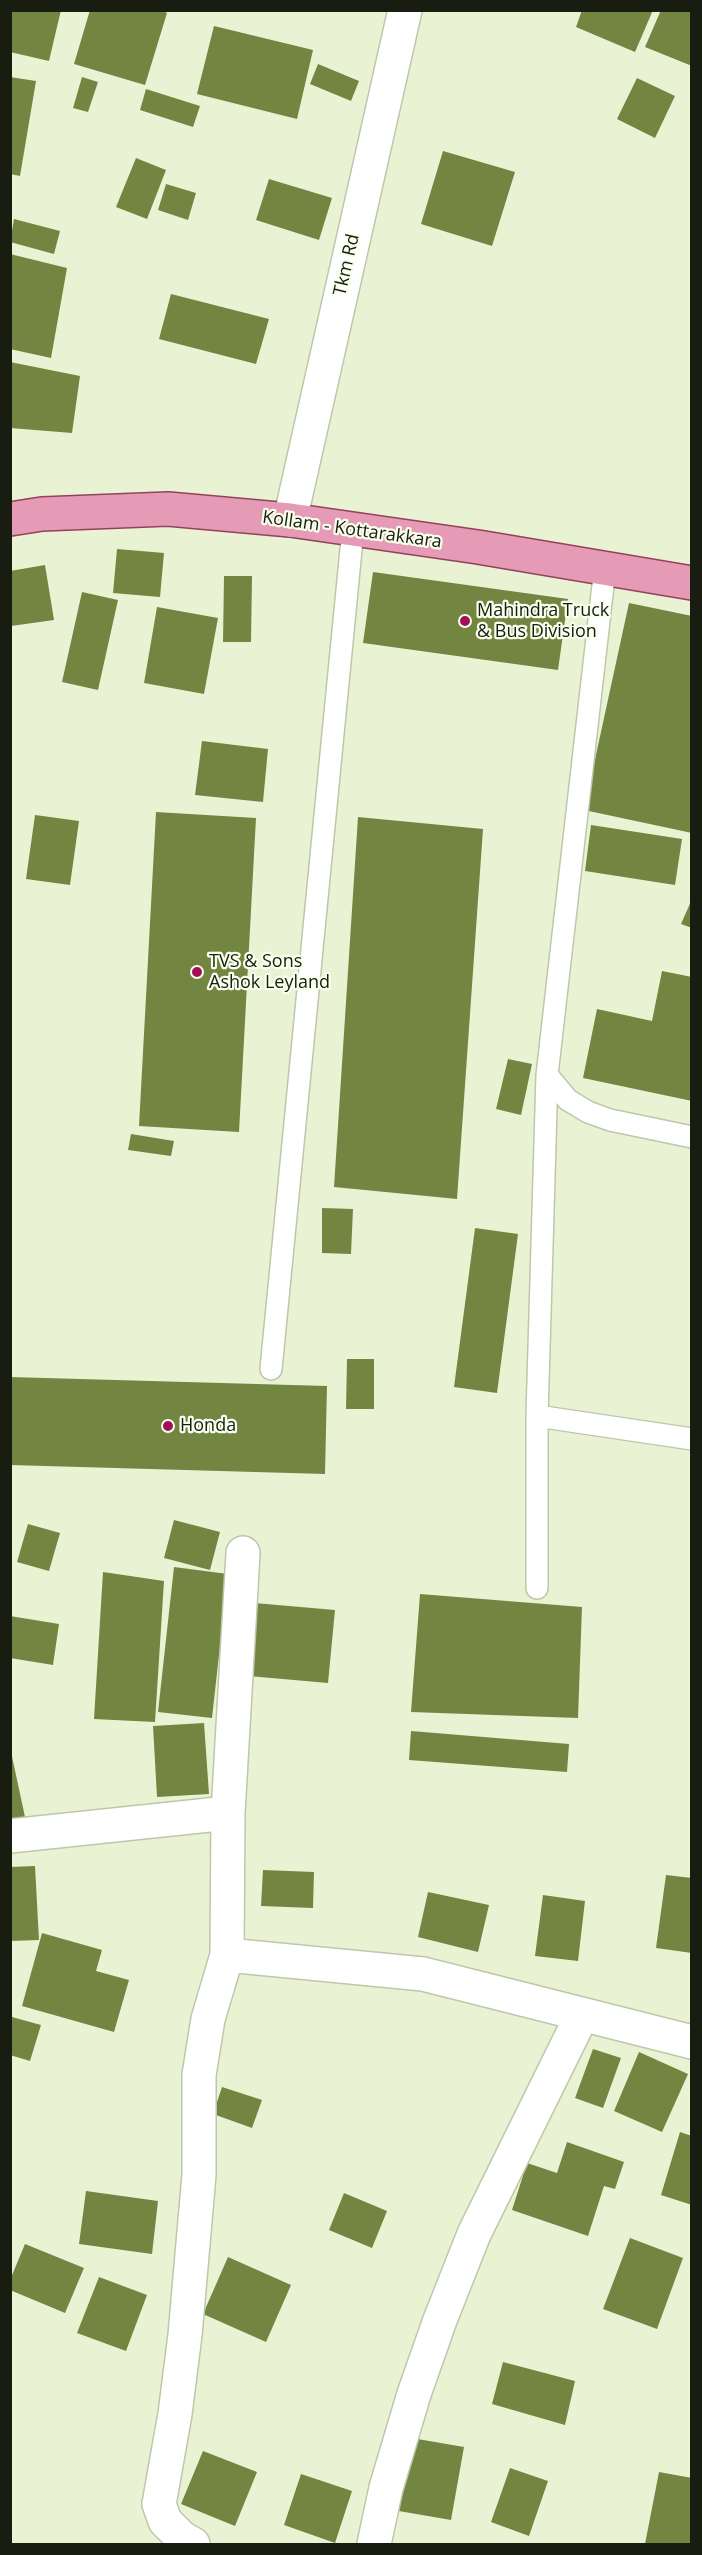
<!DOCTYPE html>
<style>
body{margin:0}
#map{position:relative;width:702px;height:2555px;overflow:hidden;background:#e9f3d4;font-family:"Open Sans",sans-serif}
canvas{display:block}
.frame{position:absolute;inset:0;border:12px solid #191c11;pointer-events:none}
</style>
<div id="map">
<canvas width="702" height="2555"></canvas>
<div class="frame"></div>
</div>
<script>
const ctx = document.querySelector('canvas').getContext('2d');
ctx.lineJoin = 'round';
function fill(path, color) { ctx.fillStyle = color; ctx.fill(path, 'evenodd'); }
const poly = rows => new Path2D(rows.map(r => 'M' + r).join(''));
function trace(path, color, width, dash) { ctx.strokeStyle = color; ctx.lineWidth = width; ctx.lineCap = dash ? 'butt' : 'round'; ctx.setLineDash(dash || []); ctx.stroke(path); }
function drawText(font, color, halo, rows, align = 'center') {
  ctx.font = font + ' "Open Sans",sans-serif'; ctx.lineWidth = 4.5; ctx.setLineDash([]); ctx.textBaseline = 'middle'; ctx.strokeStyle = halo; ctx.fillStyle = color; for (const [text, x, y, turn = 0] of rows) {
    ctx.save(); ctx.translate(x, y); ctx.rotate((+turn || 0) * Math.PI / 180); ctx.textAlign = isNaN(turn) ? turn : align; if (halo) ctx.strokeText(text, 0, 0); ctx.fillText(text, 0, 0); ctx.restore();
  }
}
fill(poly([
 [10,10,61,10,49,61,10,52],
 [90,10,161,10,167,13,145,85,74,64],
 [582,10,653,10,635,52,576,27],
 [661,10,692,10,692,66,645,47],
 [214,26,313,50,297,119,197,94],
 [318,64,359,81,351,101,310,84],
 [10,77,36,81,20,176,10,174],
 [82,77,98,82,88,112,73,108],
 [637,78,675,96,655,138,617,119],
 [146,89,200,106,193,127,140,110],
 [443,151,515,172,492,246,421,224],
 [136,158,166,170,147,219,116,207],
 [269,179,332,198,319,240,256,220],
 [166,184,196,193,188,220,158,210],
 [14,219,60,231,54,254,10,242],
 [10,254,67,268,51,358,10,349],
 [171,294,269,319,256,364,159,339],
 [10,362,80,376,72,433,10,428],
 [117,549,164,553,160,597,113,593],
 [45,565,54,620,11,626,10,571],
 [373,572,568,599,558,670,363,643],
 [224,576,252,576,251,642,223,642],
 [82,592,118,600,98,690,62,682],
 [629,603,692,616,692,833,584,810],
 [157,607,218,618,204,694,144,683],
 [202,741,268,749,263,802,195,795],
 [156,812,256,818,239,1132,139,1126],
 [35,815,79,821,70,885,26,879],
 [358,817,483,829,457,1199,334,1187],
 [591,825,682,839,675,885,585,871],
 [692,899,692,928,681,924],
 [662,971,692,977,692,1101,583,1078,597,1009,652,1021],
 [508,1059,532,1064,521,1115,496,1109],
 [131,1134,174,1141,171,1156,128,1150],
 [322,1208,353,1209,351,1254,322,1253],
 [475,1228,518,1234,497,1393,454,1387],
 [347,1359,374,1359,374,1409,346,1409],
 [10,1377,327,1386,325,1474,10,1465],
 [174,1520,220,1532,210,1570,164,1558],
 [28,1524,60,1533,49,1571,17,1562],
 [174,1567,228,1574,212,1718,158,1712],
 [103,1572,164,1581,155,1722,94,1719],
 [420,1594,582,1607,578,1718,411,1712],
 [243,1602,335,1610,328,1683,237,1675],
 [10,1616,59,1624,53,1665,10,1658],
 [204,1723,209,1794,157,1797,153,1726],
 [411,1731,569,1744,567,1772,409,1760],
 [10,1747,25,1817,10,1820],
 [35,1866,39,1940,10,1941,10,1867],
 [263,1870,314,1872,313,1908,261,1906],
 [666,1875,692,1878,692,1953,656,1948],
 [428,1892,489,1905,478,1952,418,1937],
 [543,1895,585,1901,578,1961,535,1956],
 [42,1933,102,1950,96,1971,129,1980,114,2032,22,2006],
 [12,2017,41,2025,30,2061,10,2055],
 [593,2049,621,2058,603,2108,575,2098],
 [639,2052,688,2074,662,2132,614,2111],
 [222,2087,262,2100,252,2128,213,2114],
 [680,2132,692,2136,692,2205,661,2195],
 [567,2142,624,2162,615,2189,604,2186,588,2236,512,2210,527,2163,557,2173],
 [86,2191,158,2201,152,2254,79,2244],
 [344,2193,387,2211,372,2248,329,2230],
 [630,2238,683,2258,657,2329,603,2309],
 [25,2244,84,2268,65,2313,10,2290,10,2280],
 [228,2257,291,2285,266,2342,203,2314],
 [99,2277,147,2295,126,2351,77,2333],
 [503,2362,575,2381,565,2425,492,2404],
 [406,2437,464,2447,451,2520,393,2510],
 [203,2451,257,2472,235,2526,181,2504],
 [510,2468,548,2481,529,2536,491,2522],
 [659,2472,692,2478,692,2544,645,2544],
 [301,2474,352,2491,335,2543,284,2525]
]), '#728641');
const service = poly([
 [547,1075,568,1100,588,1112,610,1120,692,1137],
 [271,1369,353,529],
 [537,1416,692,1439],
 [537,1588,537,1416,547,1075,605,568]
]);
const minor = poly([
 [290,520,405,10],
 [10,1836,228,1813],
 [227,1955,423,1974,692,2042],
 [193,2544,182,2538,165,2521,159,2504,175,2414,185,2335,199,2175,199,2075,208,2019,227,1955,228,1813,243,1553],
 [374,2544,386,2488,414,2394,440,2320,474,2234,582,2015]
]);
const primary = poly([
 [10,519,42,514,168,509,290,520,478,547,692,583]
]);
trace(service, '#bdc8aa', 24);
trace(minor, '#bdc8aa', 36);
trace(primary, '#93425d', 36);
trace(service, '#fff', 21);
trace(minor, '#fff', 33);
trace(primary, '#e59ab6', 33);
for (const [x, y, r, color] of [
 [465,621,6,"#a11056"],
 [197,972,6,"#a11056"],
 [168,1426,6,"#a11056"]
]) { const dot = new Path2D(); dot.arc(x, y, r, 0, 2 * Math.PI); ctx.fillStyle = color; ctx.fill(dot); trace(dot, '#f8ffec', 2); }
drawText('18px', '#191c11', '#f8ffec', [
 ["Tkm Rd",347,265,-77],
 ["Kollam - Kottarakkara",352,530,8]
]);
drawText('18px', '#191c11', '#f8ffec', [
 ["Mahindra Truck",477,611],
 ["& Bus Division",477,632],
 ["TVS & Sons",209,962],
 ["Ashok Leyland",209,983],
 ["Honda",180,1426]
], 'left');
</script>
